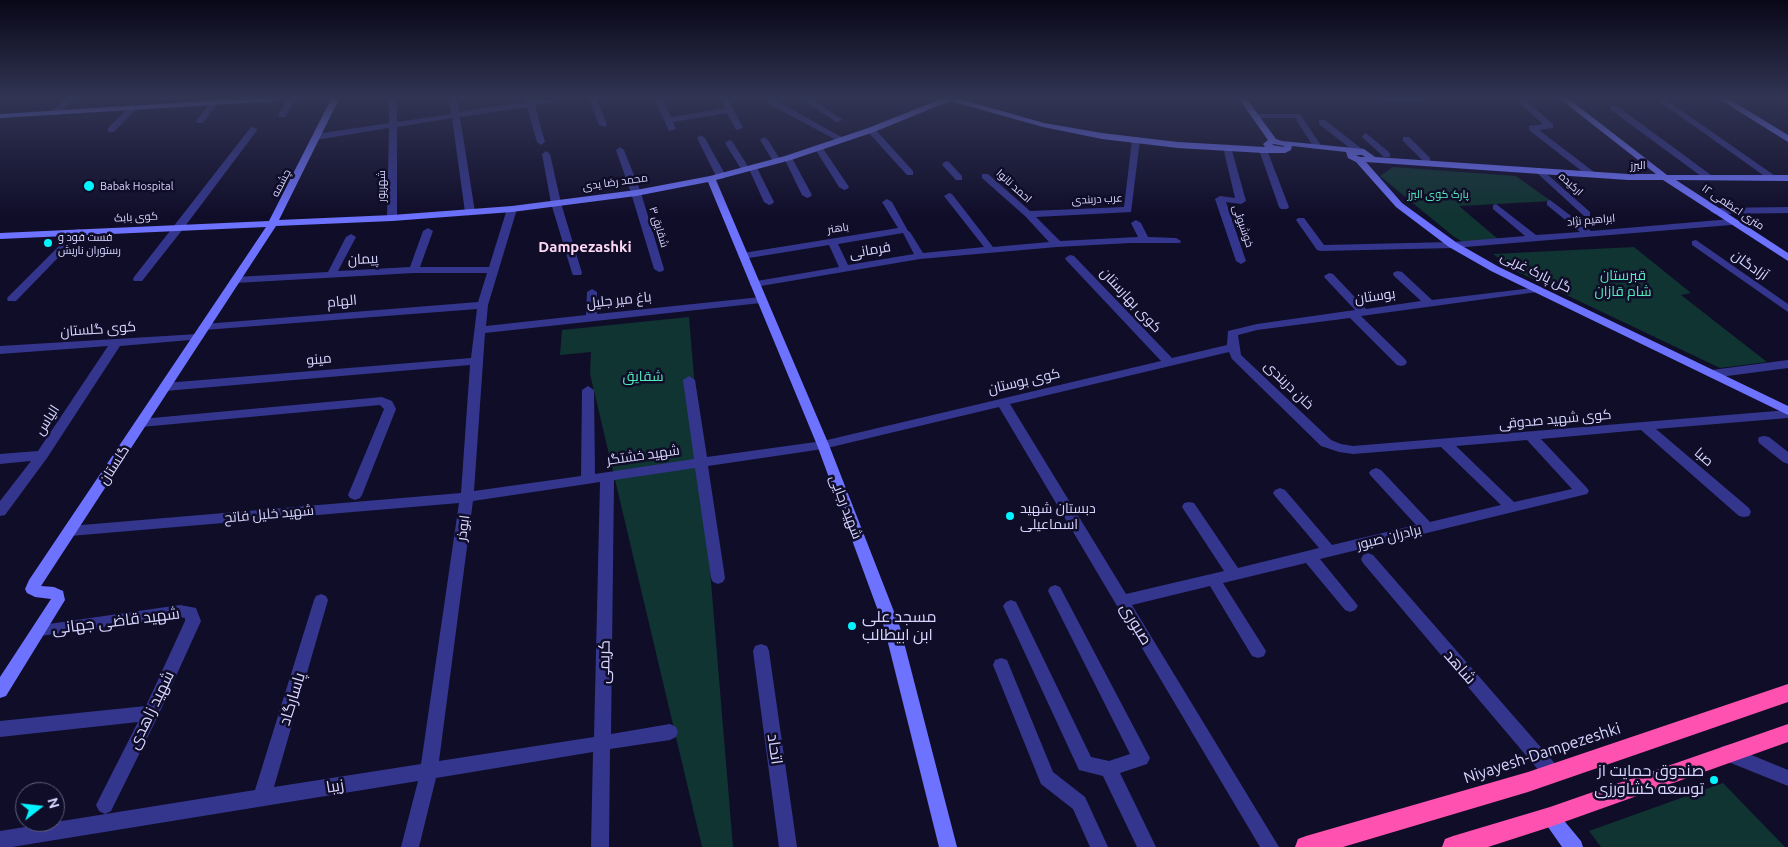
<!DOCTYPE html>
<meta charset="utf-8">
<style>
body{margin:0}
#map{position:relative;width:1788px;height:847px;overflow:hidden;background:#100d29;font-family:Ubuntu,sans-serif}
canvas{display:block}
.north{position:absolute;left:15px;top:782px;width:50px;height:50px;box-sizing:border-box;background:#100d29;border:1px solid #605d7f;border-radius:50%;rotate:74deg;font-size:14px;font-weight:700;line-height:20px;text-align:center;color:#d8d6ff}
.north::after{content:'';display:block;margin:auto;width:18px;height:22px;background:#02f5ff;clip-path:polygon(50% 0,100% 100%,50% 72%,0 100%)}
</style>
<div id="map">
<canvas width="1788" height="847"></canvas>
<div class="north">N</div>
</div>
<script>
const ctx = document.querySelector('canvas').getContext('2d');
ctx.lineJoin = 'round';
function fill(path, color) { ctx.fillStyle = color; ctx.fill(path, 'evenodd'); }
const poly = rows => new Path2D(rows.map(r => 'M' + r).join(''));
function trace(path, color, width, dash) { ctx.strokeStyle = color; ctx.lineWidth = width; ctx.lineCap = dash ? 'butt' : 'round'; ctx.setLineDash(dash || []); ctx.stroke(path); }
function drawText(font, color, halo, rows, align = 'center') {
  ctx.font = font + ' Ubuntu,Cairo,sans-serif'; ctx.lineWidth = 5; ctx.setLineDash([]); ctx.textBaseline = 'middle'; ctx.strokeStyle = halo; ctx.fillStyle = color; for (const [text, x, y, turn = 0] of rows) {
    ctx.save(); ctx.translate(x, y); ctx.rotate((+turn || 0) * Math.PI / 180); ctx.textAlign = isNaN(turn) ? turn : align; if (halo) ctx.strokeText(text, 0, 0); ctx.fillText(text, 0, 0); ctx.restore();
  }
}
fill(poly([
 [1393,167,1516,176,1551,201,1459,206,1498,239,1466,244,1453,236,1380,176],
 [1634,247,1691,293,1681,295,1767,362,1720,368,1518,272,1493,254],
 [689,317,733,847,702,847,590,374,591,352,560,355,562,330],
 [1723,783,1785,847,1601,847,1589,831]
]), '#103431');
fill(poly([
 [65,99,74,99,58,115,52,115,52,111,65,99],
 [213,99,221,99,203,123,197,123,196,121,213,99],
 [288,99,296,99,285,117,279,117,278,115,288,99],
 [389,99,397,99,397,122,451,114,449,99,457,99,459,112,526,102,525,99,533,99,534,101,565,99,535,105,545,142,541,145,537,142,527,107,460,117,475,212,470,215,465,212,452,118,397,127,397,218,392,221,387,218,389,128,316,140,312,137,316,134,389,123,389,99],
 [589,99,597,99,607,125,606,127,599,125,589,99],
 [654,99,662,99,671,117,725,108,720,99,728,99,743,128,736,130,727,113,673,122,676,129,669,131,654,99],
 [768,99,773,99,847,140,840,142,767,103,766,101,768,99],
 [802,99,812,99,843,120,836,122,802,99],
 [1380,99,1432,99,1428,101,1383,102,1380,99],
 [1515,99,1524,99,1553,124,1553,128,1539,130,1594,172,1594,176,1588,176,1529,130,1529,126,1543,124,1515,99],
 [1656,99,1665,99,1778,178,1776,180,1770,180,1656,99],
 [130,106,137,108,114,132,108,132,108,128,130,106],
 [1611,106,1617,106,1711,175,1711,179,1705,179,1611,110,1611,106],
 [1252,114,1300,114,1322,147,1315,149,1295,118,1252,118,1252,114],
 [1319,120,1325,120,1362,149,1362,153,1356,153,1319,124,1319,120],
 [251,127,258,129,183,229,142,281,134,281,133,279,134,277,251,127],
 [868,128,874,128,913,171,913,175,907,175,868,132,868,128],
 [1366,133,1390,153,1390,157,1384,157,1363,138,1362,136,1366,133],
 [701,135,705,138,726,176,724,178,721,179,716,176,697,138,701,135],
 [764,137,768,140,781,161,780,163,774,163,773,161,760,140,764,137],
 [1136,137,1140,140,1131,212,1036,217,1060,241,1138,237,1131,223,1136,220,1141,223,1148,237,1176,238,1181,241,1180,243,1130,243,1057,247,920,259,755,287,751,286,750,284,751,282,839,267,829,245,743,259,738,256,743,253,898,228,882,202,887,199,892,202,908,231,910,232,923,253,984,247,944,196,949,193,952,194,993,247,1049,242,1025,216,982,178,982,174,988,174,1030,211,1124,207,1132,140,1136,137],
 [903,233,914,254,848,265,838,244,903,233],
 [1403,137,1409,137,1430,158,1430,162,1424,162,1403,141,1403,137],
 [729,140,732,141,749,168,753,165,757,168,774,202,772,204,769,205,764,202,749,169,745,172,741,169,725,143,729,140],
 [1227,144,1231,147,1246,201,1241,204,1226,202,1246,261,1241,264,1236,261,1215,199,1220,196,1235,198,1223,147,1227,144],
 [819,146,822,147,849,187,847,189,844,190,839,187,815,149,819,146],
 [620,147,624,150,641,193,664,269,663,271,659,272,654,269,631,193,616,150,620,147],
 [1263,147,1267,150,1289,207,1287,209,1281,209,1279,207,1259,150,1263,147],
 [546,151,550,154,561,203,582,273,581,275,573,275,572,273,551,203,542,154,546,151],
 [788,155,792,158,812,195,810,197,807,198,802,195,784,158,788,155],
 [946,161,949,162,962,176,962,180,956,180,943,166,942,164,946,161],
 [1540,168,1590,212,1590,216,1584,216,1537,173,1537,169,1540,168],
 [1550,200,1591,231,1731,219,1736,222,1731,225,1453,248,1321,251,1317,250,1296,220,1298,218,1304,218,1324,245,1453,242,1525,236,1493,209,1493,205,1496,204,1536,235,1580,232,1547,205,1547,201,1550,200],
 [512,206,517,209,488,305,486,326,586,315,587,292,592,289,597,292,597,314,761,297,766,300,761,303,485,333,474,491,581,476,582,390,588,386,594,390,595,474,694,459,683,380,689,376,695,380,707,457,823,441,1161,361,1066,260,1065,258,1070,255,1074,256,1172,358,1227,345,1228,331,1257,324,1355,310,1325,278,1324,276,1329,273,1333,274,1366,309,1421,301,1394,276,1393,274,1394,272,1398,271,1402,272,1432,300,1541,287,1542,289,1541,291,1537,292,1361,316,1405,359,1407,362,1405,365,1401,366,1397,365,1350,318,1257,330,1238,335,1241,355,1331,440,1341,444,1353,446,1788,410,1788,418,1656,429,1749,508,1751,512,1749,516,1744,517,1739,516,1641,430,1541,439,1587,488,1589,491,1587,494,1320,559,1355,602,1358,606,1355,610,1350,612,1345,610,1306,563,1223,583,1266,651,1264,656,1258,658,1252,656,1210,586,1132,605,1279,847,1260,847,999,407,823,449,708,466,725,578,723,582,718,584,713,582,711,578,695,468,614,480,611,734,670,724,676,727,678,732,676,737,670,740,610,749,609,847,591,847,593,752,436,778,419,847,401,847,418,781,12,847,0,847,0,831,255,790,314,600,316,596,321,594,326,596,328,600,274,787,421,764,459,503,70,536,65,535,63,531,65,527,70,526,461,493,470,365,165,391,159,387,165,383,471,358,477,309,204,330,198,327,204,324,478,302,487,273,414,273,235,283,230,280,235,277,328,272,346,237,351,234,356,237,338,271,410,267,423,231,428,228,433,231,420,267,489,267,507,209,512,206],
 [1229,352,1232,359,1321,446,1339,452,1353,454,1441,447,1501,505,1430,522,1381,470,1376,468,1371,470,1369,473,1371,476,1416,525,1332,545,1285,490,1280,488,1275,490,1273,493,1275,496,1319,548,1238,568,1194,503,1189,502,1184,503,1182,507,1224,571,1126,594,1010,404,1229,352],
 [1527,440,1572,489,1514,502,1456,446,1527,440],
 [600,482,594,737,439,761,473,501,600,482],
 [1788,207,1788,213,1715,214,1710,211,1715,208,1788,207],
 [78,229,81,230,81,234,16,301,8,301,7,299,8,297,75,230,78,229],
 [1696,240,1788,304,1788,312,1692,245,1692,241,1696,240],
 [198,334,204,337,202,339,120,346,47,458,5,515,0,516,0,501,31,461,0,464,0,454,38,451,108,346,0,354,0,346,198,334],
 [1788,360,1788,368,1712,378,1706,374,1712,370,1788,360],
 [382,397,392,401,396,409,362,495,360,498,355,500,350,498,348,495,384,409,380,405,141,427,135,423,141,419,382,397],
 [1764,436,1769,437,1788,452,1788,464,1783,462,1759,443,1758,440,1759,437,1764,436],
 [1368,553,1373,555,1558,767,1561,773,1558,779,1552,781,1546,779,1363,563,1361,559,1363,555,1368,553],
 [1055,585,1060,587,1150,758,1147,764,1120,773,1156,847,1137,847,1103,776,1079,770,1003,606,1006,602,1011,600,1016,602,1091,757,1109,761,1130,754,1048,591,1050,587,1055,585],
 [180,605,196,608,201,621,157,718,111,811,105,814,99,811,96,805,138,722,0,737,0,721,146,706,185,621,185,618,180,617,40,636,35,634,32,630,35,626,180,605],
 [761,644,767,646,769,651,797,847,779,847,753,651,755,646,761,644],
 [1001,658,1007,660,1009,665,1053,772,1085,797,1108,847,1090,847,1073,809,1041,784,993,665,995,660,1001,658],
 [1727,745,1788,770,1788,786,1721,759,1718,753,1721,747,1727,745]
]), '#34368d');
fill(poly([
 [237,99,282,99,278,101,0,118,0,114,237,99],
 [331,99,339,99,279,220,392,215,512,206,636,190,710,176,785,156,868,128,941,99,960,99,1044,123,1102,133,1178,142,1265,147,1263,144,1268,140,1239,99,1247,99,1276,139,1282,141,1364,149,1375,157,1628,174,1656,174,1560,99,1569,99,1667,175,1788,175,1788,181,1676,180,1788,253,1788,261,1663,180,1628,180,1366,162,1402,203,1457,243,1499,267,1788,406,1788,415,1491,271,1449,247,1396,207,1356,162,1348,158,1346,152,1292,146,1291,150,1285,153,1263,153,1178,148,1102,139,1043,127,950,101,874,132,791,160,716,180,829,445,900,627,957,847,939,847,884,627,817,445,708,182,636,196,512,212,392,221,276,226,41,586,54,587,63,591,65,600,6,696,0,698,0,677,51,599,35,597,27,593,25,589,29,580,266,227,0,239,0,233,269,221,331,99],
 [1274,144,1284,146,1284,147,1272,145,1274,144],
 [1356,155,1362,155,1365,157,1360,157,1356,155],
 [1719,99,1729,99,1788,135,1788,142,1719,99],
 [1550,808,1556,811,1581,841,1583,847,1562,847,1541,817,1544,811,1550,808]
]), '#6d72ff');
fill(poly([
 [1788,684,1788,702,1528,792,1343,847,1295,847,1298,839,1306,836,1528,772,1788,684],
 [1788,724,1788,742,1550,827,1488,847,1442,847,1445,839,1453,836,1550,807,1788,724]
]), '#ff51af');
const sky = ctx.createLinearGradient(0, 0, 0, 218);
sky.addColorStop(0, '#090717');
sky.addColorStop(0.45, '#313554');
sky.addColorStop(1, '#31355400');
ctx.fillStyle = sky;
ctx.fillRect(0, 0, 1788, 218);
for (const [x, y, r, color] of [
 [89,186,6,"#02f5ff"],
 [48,243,5,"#02f5ff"],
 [1010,516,5,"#02f5ff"],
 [852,626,5,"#02f5ff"],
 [1714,780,5,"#02f5ff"]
]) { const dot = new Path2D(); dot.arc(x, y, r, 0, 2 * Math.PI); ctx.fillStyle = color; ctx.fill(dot); trace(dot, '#100d29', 2); }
drawText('11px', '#d8d6ff', '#100d29', [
 ["البرز",1638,165],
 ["محمد رضا یدی",615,182,-8],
 ["چشمه",281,183,-63],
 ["ارکیده",1571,184,42],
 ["شهریور",381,186,-90],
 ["احمد نانوا",1014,186,42],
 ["عرب دربندی",1097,199,-3],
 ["۱۲ متری اعظمی",1733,207,34],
 ["کوی بابک",136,217,-3],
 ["ابراهیم نژاد",1591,220,-5],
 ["خوشبوئی",1243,226,71],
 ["شقایق ۳",659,227,73],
 ["باهنر",838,228,-9]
]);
drawText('11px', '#d8d6ff', '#100d29', [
 ["Babak Hospital",100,186],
 ["فست فود و",58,237],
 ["رستوران ناریش",58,250]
], 'left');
drawText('11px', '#55ecbd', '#100d29', [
 ["پارک کوی البرز",1438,194]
]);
drawText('14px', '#d8d6ff', '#100d29', [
 ["فرمانی",870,250,-10],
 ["پیمان",363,259,-3],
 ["آزادگان",1750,265,36],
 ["گل پارک غربی",1536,272,26],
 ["بوستان",1375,296,-8],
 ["باغ میر جلیل",619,300,-6],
 ["کوی بهارستان",1131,300,47],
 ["الهام",342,301,-5],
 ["کوی گلستان",98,329,-4],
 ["مینو",319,359,-5],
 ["کوی بوستان",1024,381,-13],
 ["خان دربندی",1289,385,44],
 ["کوی شهید صدوقی",1555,419,-5],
 ["الیاس",47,420,-57],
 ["شهید خشتگر",643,455,-8],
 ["صبا",1704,457,41],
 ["گلستان",114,465,-57],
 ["شهید رجایی",846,507,69],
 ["شهید خلیل فاتح",269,514,-5],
 ["ابوذر",463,528,-82],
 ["برادران صبور",1389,537,-14]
]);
drawText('14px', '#55ecbd', '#100d29', [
 ["قبرستان",1623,275],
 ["شام قازان",1623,291],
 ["شقایق",643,376]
]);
drawText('14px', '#d8d6ff', '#100d29', [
 ["دبستان شهید",1020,508],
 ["اسماعیلی",1020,524]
], 'left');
drawText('bold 15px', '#ffd8f3', '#100d29', [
 ["Dampezashki",585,247]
]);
drawText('16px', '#d8d6ff', '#100d29', [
 ["مسجد علی",862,617],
 ["ابن ابیطالب",862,635],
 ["صندوق حمایت از",1704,771,"right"],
 ["توسعه کشاورزی",1704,789,"right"]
], 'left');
drawText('16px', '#d8d6ff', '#100d29', [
 ["شهید قاضی جهانی",116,621,-7],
 ["صبوری",1136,624,59],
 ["کریمی",604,662,-89],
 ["شاهد",1460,667,49],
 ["پاسارگاد",292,699,-73],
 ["شهید زاهدی",151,710,-64],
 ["اتحاد",775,749,82],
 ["Niyayesh-Dampezeshki",1542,753,-18],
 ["زیبا",335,786,-9]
]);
</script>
